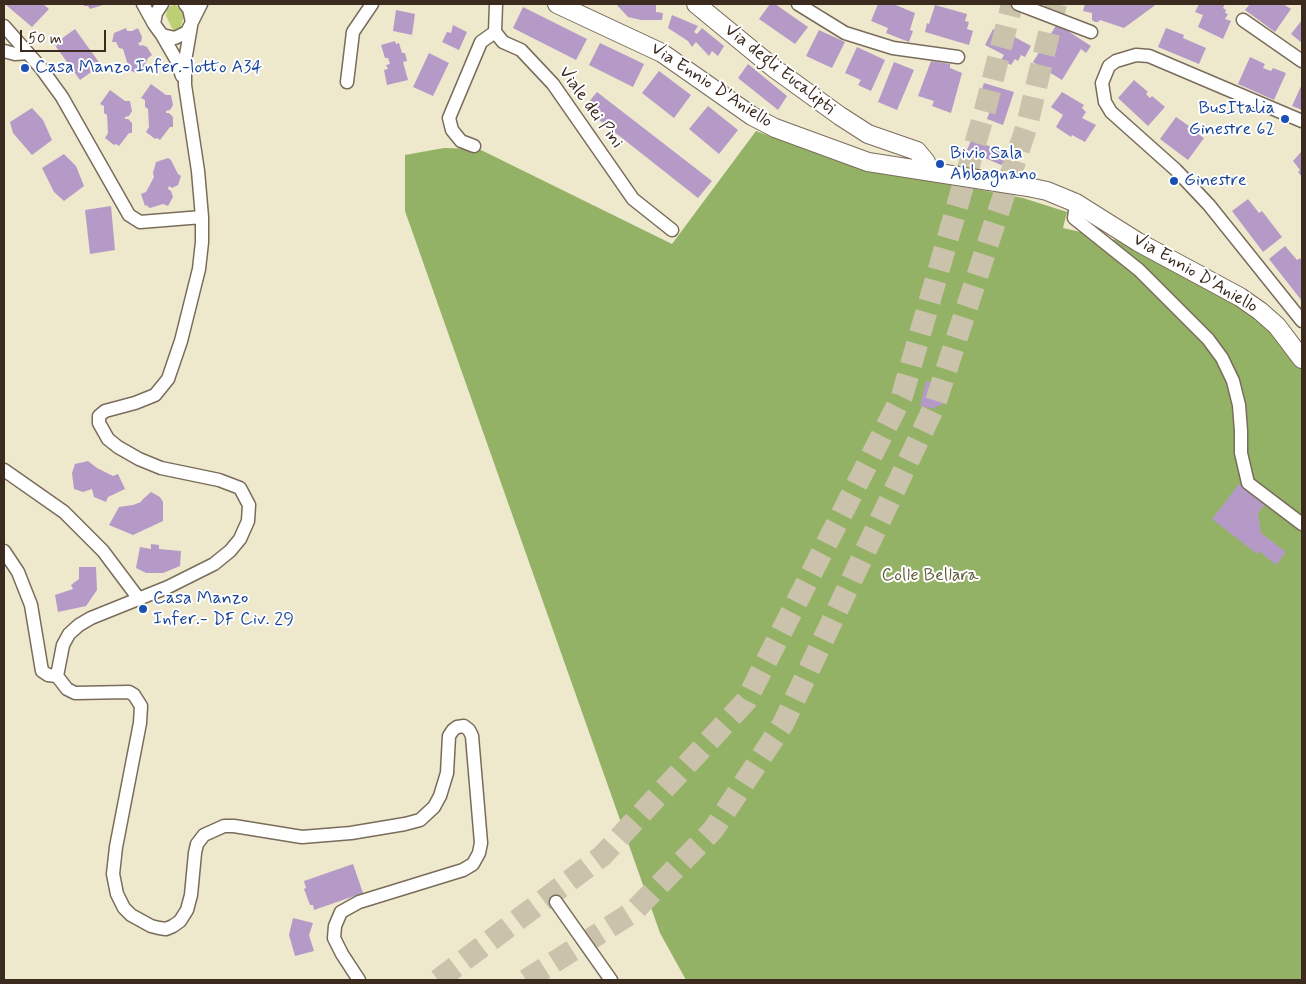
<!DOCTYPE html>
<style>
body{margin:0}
#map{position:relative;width:1306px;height:984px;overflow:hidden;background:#eee8cd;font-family:Mynerve,sans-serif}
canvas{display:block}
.frame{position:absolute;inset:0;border:5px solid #3b2a1e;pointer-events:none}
.scale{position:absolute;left:20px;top:30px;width:86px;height:22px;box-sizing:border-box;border:2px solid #3b2a1e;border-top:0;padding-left:6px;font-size:15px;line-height:18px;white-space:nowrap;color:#3b2a1e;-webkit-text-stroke:4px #fff;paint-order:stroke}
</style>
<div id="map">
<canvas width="1306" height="984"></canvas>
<div class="frame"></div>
<div class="scale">50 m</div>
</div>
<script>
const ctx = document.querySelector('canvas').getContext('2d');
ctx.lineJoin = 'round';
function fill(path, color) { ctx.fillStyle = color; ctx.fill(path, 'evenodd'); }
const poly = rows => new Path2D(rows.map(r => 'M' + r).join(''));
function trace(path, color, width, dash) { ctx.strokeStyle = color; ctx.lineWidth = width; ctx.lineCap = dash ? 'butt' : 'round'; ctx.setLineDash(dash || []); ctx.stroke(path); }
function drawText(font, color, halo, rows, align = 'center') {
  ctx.font = font + ' Mynerve,sans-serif'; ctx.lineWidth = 4; ctx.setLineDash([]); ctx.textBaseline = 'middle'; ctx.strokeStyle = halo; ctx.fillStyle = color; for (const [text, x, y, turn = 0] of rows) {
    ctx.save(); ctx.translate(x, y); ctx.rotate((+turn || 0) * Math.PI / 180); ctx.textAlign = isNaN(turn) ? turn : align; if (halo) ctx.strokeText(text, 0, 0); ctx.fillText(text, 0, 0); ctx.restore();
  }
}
fill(poly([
 [175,5,182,9,184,14,181,27,179,31,176,32,173,30,166,16,167,10,170,6]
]), '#bbcf73');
fill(poly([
 [756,131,843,163,1023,198,1067,212,1063,228,1116,240,1244,306,1270,329,1297,362,1302,371,1302,980,686,980,660,933,405,211,405,155,444,148,479,149,672,244]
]), '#94b265');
fill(poly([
 [7,4,43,4,49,9,32,27,6,5],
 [83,4,106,4,90,9,88,6,84,6],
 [616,4,656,4,656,12,663,13,662,20,641,20,628,17],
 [770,4,775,4,808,27,795,44,759,19],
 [878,4,893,4,915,13,910,30,913,31,909,42,886,33,888,28,871,21],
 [1085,4,1155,4,1154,6,1124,28,1100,20,1098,22,1095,22,1092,20,1092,13,1083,11],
 [1199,4,1225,4,1223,8,1226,10,1225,13,1228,14,1225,19,1231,21,1223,39,1198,27,1203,15,1195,12],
 [1250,4,1283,4,1291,9,1275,32,1245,10],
 [935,5,967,14,965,21,969,22,967,29,973,31,969,45,925,32,927,23,929,24],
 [523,7,587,39,576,60,513,28],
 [396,10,415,14,412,35,393,31],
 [672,15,698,26,694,32,697,34,702,28,724,46,718,56,712,51,709,56,696,42,692,47,688,41,668,28],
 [1302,20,1302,43,1291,34],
 [1057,24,1091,46,1086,53,1081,49,1062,80,1033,62],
 [453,25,467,32,459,50,442,42,447,32,451,33],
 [126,28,127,31,132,31,138,28,142,37,141,42,138,43,140,46,142,45,147,47,152,55,148,58,143,69,136,73,127,69,128,65,123,49,119,48,116,42,112,42,114,33],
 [1166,28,1184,35,1183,38,1206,48,1199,64,1158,47],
 [75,29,101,65,80,80,54,44],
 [993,29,1009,38,1011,35,1031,46,1025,57,1021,55,1018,61,1015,59,1011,65,1001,60,1004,55,985,45],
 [819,30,845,42,832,68,806,56],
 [395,41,396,44,399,43,402,53,405,53,407,61,403,62,408,80,387,85,384,70,388,69,386,65,390,64,388,58,385,58,381,45],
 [600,43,644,64,633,87,589,65],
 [857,47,885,60,871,91,858,85,861,80,845,73],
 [429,53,449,63,433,96,413,87],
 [1250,57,1265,64,1263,68,1271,71,1273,68,1286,73,1274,100,1238,84],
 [931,61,950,64,950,68,962,73,951,113,932,106,934,101,918,96],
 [894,62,914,70,897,110,878,102],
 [748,64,787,96,778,110,738,78],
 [659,71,691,95,674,118,642,93],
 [1134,80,1148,92,1146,94,1150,98,1152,96,1165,107,1148,126,1118,98],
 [984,83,1014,92,1003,125,987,119,991,108,977,103],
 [151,84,166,95,171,95,173,105,170,110,166,111,166,113,169,113,173,117,173,127,170,127,160,140,157,138,155,139,146,132,149,127,148,109,145,107,145,100,141,98],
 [1302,84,1302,110,1292,106],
 [110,90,125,101,130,101,132,111,129,116,125,117,125,119,128,119,132,123,132,133,129,133,119,146,116,144,114,145,105,138,108,133,107,115,104,113,104,106,100,104],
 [597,92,712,181,698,198,584,108],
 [1062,92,1084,105,1082,108,1086,112,1082,118,1096,125,1085,142,1072,135,1071,137,1056,127,1063,115,1051,107],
 [708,106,738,130,719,154,689,129],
 [32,108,43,120,52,140,32,155,13,133,10,122],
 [1176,117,1189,126,1187,129,1192,132,1193,130,1204,138,1188,160,1160,139],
 [972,138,1014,158,1010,165,1005,162,1001,165,967,150],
 [1301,152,1302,154,1302,177,1298,172,1300,170,1293,161],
 [64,154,76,166,84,186,64,201,54,192,42,168],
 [168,158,171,160,178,174,181,176,178,185,172,188,169,186,168,189,171,191,173,197,168,206,163,204,150,208,148,207,147,205,145,206,141,194,146,192,154,177,153,173,156,162],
 [1248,199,1259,213,1262,211,1282,237,1263,252,1232,211],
 [111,206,115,250,90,254,85,210],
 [1285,246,1297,260,1300,258,1302,262,1302,301,1269,259],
 [926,381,949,387,943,403,940,406,936,406,935,409,920,406],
 [88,461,97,468,113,476,118,474,125,489,108,497,106,502,94,497,92,489,83,492,74,489,72,473,75,464],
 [1239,484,1265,504,1258,513,1261,533,1286,552,1276,565,1259,551,1257,554,1212,519],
 [151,492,160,497,163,502,163,521,133,535,109,525,119,507,133,505,141,502,142,500],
 [151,544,159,545,159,549,181,551,180,566,163,573,146,573,136,568,140,547,151,549],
 [79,567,96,567,97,590,86,606,58,612,55,595,73,589,71,585,79,579],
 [353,864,363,893,314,910,313,905,310,905,304,889,306,888,304,881],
 [293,918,313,923,309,935,314,951,295,956,289,935]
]), '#b59ac7');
trace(poly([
 [438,980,602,856,746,701,902,396,985,110,1012,4],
 [526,980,633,912,713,830,783,724,934,407,1027,125,1056,4]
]), '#cac2aa', 22, [22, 11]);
const street = poly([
 [143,4,154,24],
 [162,4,156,13,154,24,162,35,175,38,187,32,192,22,189,9,185,4],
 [496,4,495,32,503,42,521,50,553,84,633,199,672,230],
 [798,4,845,33,893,48,958,57],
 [1018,4,1091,32],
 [1243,20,1302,61],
 [192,22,201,4],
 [4,26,41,68,62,97,129,215,140,222,202,217],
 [191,26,185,61,185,85,198,171,202,217,202,242,199,269,181,341,168,379,155,395,135,403,105,411,99,416,99,423,108,439,118,447,139,459,161,468,219,480,240,488,249,505,248,521,240,539,230,551,214,564,168,587,91,618,79,625,69,634,63,645,57,676,67,689,75,693,129,692,134,695,141,706,140,723,116,847,113,874,117,894,124,908,131,915,151,926,159,928,166,929,173,926,180,921,187,910,191,895,195,853,197,844,204,835,224,826,234,826,302,837,351,833,405,824,420,820,434,807,440,796,447,773,449,736,453,730,457,727,464,726,469,730,472,736,481,843,479,853,473,864,463,870,359,902,341,912,335,926,334,938,342,954,359,980],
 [162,35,177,61,182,76],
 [4,51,15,54,28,53],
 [347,82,353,32,372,4],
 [1302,121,1149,56,1136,55,1116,61,1109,66,1102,83,1105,102,1111,112,1176,170,1209,205,1302,321],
 [474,146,461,141,452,130,449,118,481,42,495,32],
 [1076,203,1074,218,1139,270,1208,339,1222,358,1233,381,1239,405,1241,431,1241,453,1248,483,1302,524],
 [4,470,64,512,103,551,139,599],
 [4,551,18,572,31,605,42,671,48,675,57,676],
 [556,902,611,980]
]);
const secondary = poly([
 [557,4,662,53,752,116,775,128,868,162,1028,187,1047,191,1076,203,1138,242,1240,297,1260,311,1277,326,1302,359],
 [696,4,775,69,840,116,868,134,917,151,926,162,928,171]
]);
trace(street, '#7a6c5b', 15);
trace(secondary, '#7a6c5b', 20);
trace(street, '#fff', 12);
trace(secondary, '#fff', 18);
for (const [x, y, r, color] of [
 [25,68,5,"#1a4fb4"],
 [1285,119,5,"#1a4fb4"],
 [940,164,5,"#1a4fb4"],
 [1174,181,5,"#1a4fb4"],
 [143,609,5,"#1a4fb4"]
]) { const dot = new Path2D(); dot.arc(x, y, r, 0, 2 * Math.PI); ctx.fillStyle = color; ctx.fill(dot); trace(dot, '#fff', 2); }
drawText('18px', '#164399', '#fff', [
 ["Casa Manzo Infer.-lotto A34",35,68],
 ["BusItalia",1275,109,"right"],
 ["Ginestre 62",1275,130,"right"],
 ["Bivio Sala",950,154],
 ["Abbagnano",950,175],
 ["Ginestre",1184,181],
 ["Casa Manzo",153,599],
 ["Infer.- DF Civ. 29",153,620]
], 'left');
drawText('18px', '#3b2a1e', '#fff', [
 ["Via degli Eucalipti",779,70,38],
 ["Via Ennio D'Aniello",711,86,33],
 ["Viale dei Pini",590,108,54],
 ["Via Ennio D'Aniello",1195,274,30]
]);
drawText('18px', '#615c38', '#fff', [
 ["Colle Bellara",930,576]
]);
</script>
